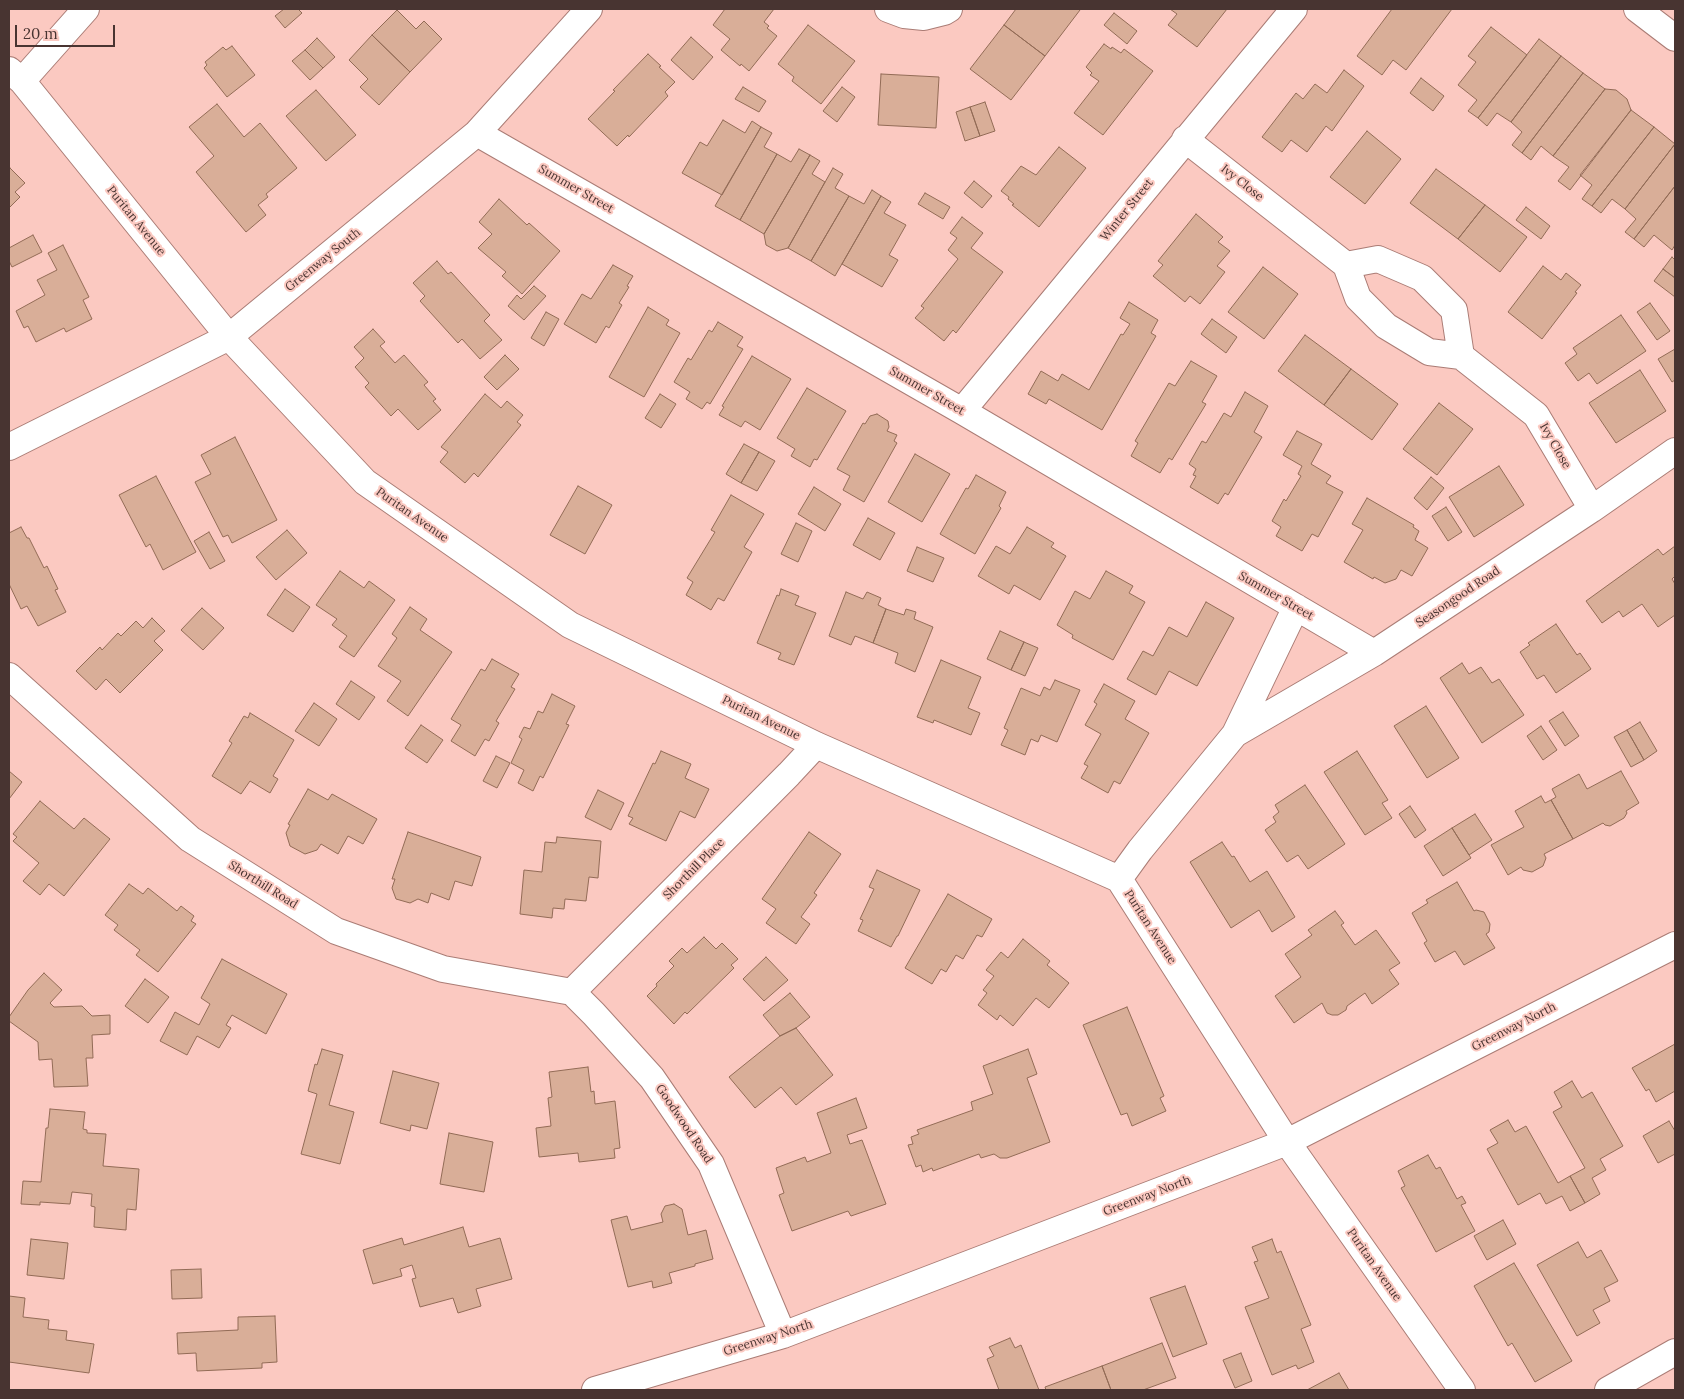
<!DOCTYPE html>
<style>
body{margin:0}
#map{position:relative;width:1684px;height:1399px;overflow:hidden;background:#fbc9c1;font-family:Lora,serif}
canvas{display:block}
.frame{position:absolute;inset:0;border:10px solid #483431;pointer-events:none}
.scale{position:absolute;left:15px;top:25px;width:100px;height:22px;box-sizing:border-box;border:2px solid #483431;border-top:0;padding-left:6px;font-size:15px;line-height:18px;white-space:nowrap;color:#483431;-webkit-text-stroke:4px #fbc9c1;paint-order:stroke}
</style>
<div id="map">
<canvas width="1684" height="1399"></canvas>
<div class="frame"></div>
<div class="scale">20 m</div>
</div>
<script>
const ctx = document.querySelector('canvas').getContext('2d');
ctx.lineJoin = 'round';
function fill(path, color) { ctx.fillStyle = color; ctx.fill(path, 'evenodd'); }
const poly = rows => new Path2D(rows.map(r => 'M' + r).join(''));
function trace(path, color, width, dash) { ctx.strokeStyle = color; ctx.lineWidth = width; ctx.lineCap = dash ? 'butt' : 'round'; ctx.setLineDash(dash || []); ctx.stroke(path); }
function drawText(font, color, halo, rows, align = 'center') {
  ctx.font = font + ' Lora,serif'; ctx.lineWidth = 4; ctx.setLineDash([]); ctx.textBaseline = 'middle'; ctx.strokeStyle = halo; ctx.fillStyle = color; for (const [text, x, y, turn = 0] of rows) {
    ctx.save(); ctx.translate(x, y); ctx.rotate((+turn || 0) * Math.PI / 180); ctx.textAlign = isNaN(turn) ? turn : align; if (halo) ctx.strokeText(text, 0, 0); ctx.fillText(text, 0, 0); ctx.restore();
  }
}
const building = poly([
 [284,9,298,9,302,13,285,28,275,16,284,9],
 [725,9,774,9,764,22,769,26,767,28,777,36,749,71,741,64,740,66,721,50,730,39,713,25,725,9],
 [1016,9,1078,9,1080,10,1045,56,1004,25,1016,9],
 [1170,9,1227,9,1197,47,1168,25,1177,14,1170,9],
 [1392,9,1452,9,1406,70,1393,60,1382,75,1357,56,1392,9],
 [397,10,416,29,424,21,442,39,410,72,372,35,397,10],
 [1114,13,1137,31,1127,44,1104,25,1114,13],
 [808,25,855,61,821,104,792,81,794,77,778,64,808,25],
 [1004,25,1045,56,1011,100,970,69,1004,25],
 [1491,27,1527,55,1478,118,1468,111,1477,100,1458,85,1476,62,1468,56,1491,27],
 [372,35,410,72,379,105,360,87,368,79,349,60,372,35],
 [691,37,713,57,693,80,671,60,691,37],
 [317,38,335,57,323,68,305,50,317,38],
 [1539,39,1561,56,1511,122,1497,113,1487,126,1478,118,1539,39],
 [1104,44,1111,49,1112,47,1121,53,1124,49,1153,71,1103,135,1074,113,1099,81,1090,75,1092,73,1086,67,1104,44],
 [232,46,255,75,227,97,204,68,207,65,205,62,223,47,226,50,232,46],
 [305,50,323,68,310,80,292,61,305,50],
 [648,54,661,66,659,67,675,82,665,92,668,96,629,137,628,135,617,146,588,119,615,91,613,90,648,54],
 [1561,56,1583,73,1522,153,1512,145,1522,132,1511,122,1561,56],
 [1344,70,1364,86,1332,131,1326,126,1307,152,1291,140,1282,152,1262,137,1296,93,1303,99,1315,84,1327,93,1344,70],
 [1583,73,1605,89,1553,156,1541,146,1531,160,1522,153,1583,73],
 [881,74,939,77,936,128,878,125,881,74],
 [1421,78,1444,96,1433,111,1410,93,1421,78],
 [743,87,766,101,759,112,735,99,743,87],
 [842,87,855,97,837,122,823,111,842,87],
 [1605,89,1616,90,1627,99,1631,110,1570,190,1558,181,1569,167,1553,156,1605,89],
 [316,90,356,135,326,161,286,116,316,90],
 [985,102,995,131,980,136,970,107,985,102],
 [217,104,244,137,260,123,297,168,266,194,268,197,258,205,266,215,246,232,196,172,214,156,189,127,217,104],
 [970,107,980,136,965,141,956,112,970,107],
 [1631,110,1654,127,1592,206,1582,199,1592,185,1580,175,1631,110],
 [723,120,745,133,752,121,761,127,722,195,682,173,700,142,707,146,723,120],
 [761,127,772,133,764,147,777,154,740,220,715,206,761,127],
 [1654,127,1675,144,1625,209,1612,199,1601,213,1592,206,1654,127],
 [1367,131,1401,159,1365,204,1330,177,1367,131],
 [1675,144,1675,186,1634,239,1625,232,1636,219,1625,209,1675,144],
 [1059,147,1086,168,1039,227,1012,205,1014,204,1008,199,1009,197,1001,191,1021,166,1036,175,1059,147],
 [799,149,810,155,764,234,740,220,777,154,791,162,799,149],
 [810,155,820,161,812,174,825,182,788,248,777,251,766,245,764,234,810,155],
 [10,168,25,183,15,192,20,197,9,208,9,169,10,168],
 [833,168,843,174,835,188,849,196,811,261,788,248,833,168],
 [1436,169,1485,205,1458,239,1410,203,1436,169],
 [974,181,992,196,982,208,964,193,974,181],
 [1675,186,1675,245,1672,250,1654,235,1644,247,1634,239,1675,186],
 [872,190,881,196,835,276,811,261,849,196,864,204,872,190],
 [925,193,950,207,943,219,918,204,925,193],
 [881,196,891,202,884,213,906,225,889,255,898,260,882,287,842,264,881,196],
 [499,199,527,225,529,223,560,251,522,294,502,276,506,272,478,248,492,234,479,222,499,199],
 [1485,205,1527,237,1500,272,1458,239,1485,205],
 [1526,207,1550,226,1541,239,1516,220,1526,207],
 [1196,214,1223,237,1218,242,1230,251,1217,266,1225,272,1200,304,1190,296,1185,302,1153,276,1163,265,1158,261,1196,214],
 [962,217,983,233,971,248,1003,272,956,333,953,330,944,341,915,318,924,308,921,306,958,259,948,250,957,238,950,233,962,217],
 [33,235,42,252,12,267,9,261,9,248,33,235],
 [63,245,89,297,83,300,92,319,66,332,64,328,36,342,28,326,24,328,16,311,45,295,37,280,57,270,48,253,63,245],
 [1672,257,1675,260,1675,278,1663,269,1672,257],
 [437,261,448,274,451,272,490,315,484,321,502,340,480,359,462,339,458,343,420,301,425,296,413,283,437,261],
 [613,265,633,276,627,286,629,287,619,303,622,305,609,328,606,326,596,343,564,324,582,294,591,299,613,265],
 [1543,266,1561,280,1566,273,1581,285,1575,292,1577,293,1542,339,1508,312,1543,266],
 [1263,267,1298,294,1264,339,1228,312,1263,267],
 [1663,269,1675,278,1675,297,1654,281,1663,269],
 [534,286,546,296,524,320,508,306,517,295,521,299,534,286],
 [1129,302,1158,320,1151,333,1156,336,1102,430,1049,399,1046,404,1028,394,1041,371,1058,381,1062,374,1089,390,1121,334,1123,335,1130,324,1120,318,1129,302],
 [1650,303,1670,331,1657,340,1637,312,1650,303],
 [648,307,669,320,666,325,680,333,644,397,609,377,648,307],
 [546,312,559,319,544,346,531,338,546,312],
 [1621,315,1646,351,1597,384,1589,373,1578,381,1565,363,1577,354,1573,348,1621,315],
 [1212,319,1237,337,1226,353,1201,334,1212,319],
 [718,322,743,337,737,346,743,349,710,404,707,402,702,409,686,399,690,392,674,382,688,358,691,360,709,330,712,332,718,322],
 [373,329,385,342,380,346,395,363,404,355,428,382,424,385,436,399,433,401,441,410,418,430,398,409,391,416,365,387,369,383,355,367,364,358,354,347,373,329],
 [1305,335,1351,369,1324,405,1278,371,1305,335],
 [1675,349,1675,380,1672,382,1658,359,1675,349],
 [505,355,519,369,497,390,484,377,505,355],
 [752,356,791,379,760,430,745,421,741,427,719,415,724,407,722,406,752,356],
 [1191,361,1217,376,1202,402,1206,404,1172,460,1169,458,1160,473,1131,456,1138,443,1135,441,1169,383,1175,386,1191,361],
 [1351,369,1398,404,1372,440,1324,405,1351,369],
 [1640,370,1666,411,1616,443,1589,403,1640,370],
 [807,388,846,411,817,460,814,459,810,467,791,456,795,449,777,438,807,388],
 [1245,392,1268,406,1254,432,1262,437,1228,495,1225,493,1218,504,1190,487,1196,476,1193,475,1196,469,1189,464,1202,441,1206,443,1224,413,1231,417,1245,392],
 [485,394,501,408,507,401,523,415,517,422,521,425,478,477,474,473,465,483,440,462,448,452,441,447,485,394],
 [660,394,676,404,661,428,645,418,660,394],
 [1439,403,1473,429,1437,475,1403,449,1439,403],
 [877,414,888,421,889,427,887,431,897,435,894,441,897,443,864,502,843,490,850,476,837,469,863,423,865,424,870,416,877,414],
 [1297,431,1322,444,1311,464,1331,476,1326,483,1343,492,1318,537,1312,534,1302,551,1276,536,1281,527,1272,521,1284,499,1286,501,1301,476,1298,474,1302,466,1283,455,1297,431],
 [235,437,277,520,232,543,228,535,223,537,195,482,211,474,201,455,235,437],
 [744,444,759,452,741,483,726,474,744,444],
 [759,452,775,461,757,491,741,483,759,452],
 [915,454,950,474,922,522,888,502,915,454],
 [1499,466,1524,505,1474,537,1449,497,1499,466],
 [976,475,1006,492,999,506,1001,508,975,554,940,534,966,488,968,489,976,475],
 [156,476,196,552,163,570,150,544,146,547,119,495,156,476],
 [1431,477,1444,488,1427,510,1414,498,1431,477],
 [578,486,612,505,585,554,550,535,578,486],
 [814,487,841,504,825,531,798,514,814,487],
 [731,495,764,514,744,547,752,552,724,601,718,598,711,610,686,595,693,582,687,578,715,532,711,530,731,495],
 [1367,498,1414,525,1413,527,1419,531,1415,540,1428,548,1412,576,1401,570,1396,579,1385,583,1374,577,1373,579,1344,562,1363,530,1352,524,1367,498],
 [1446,507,1462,532,1448,541,1432,516,1446,507],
 [868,518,895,533,880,560,853,545,868,518],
 [796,523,812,531,798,562,781,554,796,523],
 [21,527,27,538,29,538,44,568,47,566,58,589,55,590,66,612,38,626,27,606,21,609,9,584,9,533,21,527],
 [1027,527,1054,543,1051,547,1066,556,1040,600,1014,585,1009,594,978,576,996,546,1010,554,1027,527],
 [287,530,307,553,276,580,256,557,287,530],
 [209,532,225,561,210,569,194,541,209,532],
 [1675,546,1675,576,1672,579,1675,584,1675,615,1658,627,1642,604,1623,617,1619,611,1602,623,1586,601,1658,549,1663,555,1675,546],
 [917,547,944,558,933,582,907,571,917,547],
 [340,571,364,588,369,581,395,600,354,657,339,647,347,636,332,625,337,619,316,605,340,571],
 [1106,571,1133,586,1129,593,1145,602,1113,660,1072,638,1073,635,1057,625,1075,591,1090,599,1106,571],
 [285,589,310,607,293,632,267,615,285,589],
 [781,589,799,596,795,605,816,613,794,665,778,659,781,653,757,643,777,595,779,596,781,589],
 [846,592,863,599,867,592,881,598,878,605,886,609,873,643,855,636,851,645,829,636,846,592],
 [1206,602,1234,618,1197,686,1169,671,1156,695,1127,679,1143,651,1153,656,1169,627,1187,637,1206,602],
 [410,607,427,619,420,630,452,652,408,716,387,701,401,681,378,666,397,638,392,634,410,607],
 [202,608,224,628,203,650,181,630,202,608],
 [886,609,904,615,906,609,916,612,914,619,933,627,915,672,895,663,898,653,873,643,886,609],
 [152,618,165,631,154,641,163,650,120,693,106,679,96,690,76,671,100,647,102,650,118,633,121,636,136,621,143,628,152,618],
 [1556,624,1577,655,1580,653,1591,669,1556,693,1544,675,1537,679,1520,652,1530,645,1528,643,1556,624],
 [1000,631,1024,642,1011,670,987,659,1000,631],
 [1024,642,1038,648,1025,676,1011,670,1024,642],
 [492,659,519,674,511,687,515,689,496,721,499,723,489,741,485,739,475,756,451,741,461,725,451,719,481,669,485,671,492,659],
 [941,660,981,677,968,708,980,713,971,735,934,720,933,723,917,717,941,660],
 [1462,663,1469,674,1481,667,1492,683,1499,679,1524,715,1482,743,1440,678,1462,663],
 [1055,680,1080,690,1057,742,1041,735,1038,742,1031,739,1025,755,1001,745,1008,730,1004,728,1021,688,1040,696,1044,687,1050,690,1055,680],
 [351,681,375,697,359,720,336,704,351,681],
 [1104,684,1135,701,1125,719,1149,733,1120,784,1114,781,1108,793,1081,778,1088,766,1084,764,1101,734,1085,725,1097,704,1094,702,1104,684],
 [552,694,575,706,566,724,569,725,543,778,540,776,533,791,518,783,524,770,511,763,522,739,519,737,524,727,530,729,538,711,543,713,552,694],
 [314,703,337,719,319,746,295,731,314,703],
 [1426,706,1459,758,1427,778,1394,726,1426,706],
 [1563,712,1579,736,1565,746,1549,721,1563,712],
 [250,713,294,740,273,776,278,779,270,793,250,781,241,794,212,776,232,743,229,741,244,716,248,718,250,713],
 [1640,722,1657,751,1644,760,1627,730,1640,722],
 [421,725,443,740,427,763,405,748,421,725],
 [1541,726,1557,750,1543,760,1527,736,1541,726],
 [1627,730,1644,760,1631,767,1614,737,1627,730],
 [661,751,691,764,685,778,709,789,695,818,680,811,666,841,629,824,633,818,628,816,653,763,655,764,661,751],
 [1357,751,1388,800,1382,803,1392,818,1365,835,1324,772,1357,751],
 [496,756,510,763,497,788,483,781,496,756],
 [9,771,22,782,9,799,9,771],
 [1621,771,1639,803,1626,811,1627,813,1624,818,1610,826,1605,825,1603,823,1573,839,1551,800,1556,797,1552,789,1579,774,1587,789,1621,771],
 [1305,785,1345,844,1308,869,1298,855,1287,862,1265,830,1276,822,1273,817,1279,812,1275,805,1305,785],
 [308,789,328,800,332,794,377,819,363,844,348,836,338,854,321,844,317,850,305,854,290,846,286,833,290,825,288,824,308,789],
 [598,790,624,803,611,830,585,817,598,790],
 [1541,796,1545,803,1551,800,1573,839,1544,854,1546,858,1543,866,1532,872,1523,870,1521,867,1508,875,1491,845,1524,827,1515,811,1541,796],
 [40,801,74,829,84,818,110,839,64,896,49,884,40,895,23,881,39,863,13,841,17,837,13,834,40,801],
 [1410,806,1426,830,1415,838,1399,814,1410,806],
 [1475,814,1492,840,1469,855,1452,828,1475,814],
 [1452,828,1471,858,1443,876,1424,846,1452,828],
 [408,832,481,857,472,886,455,881,449,900,431,893,428,903,418,899,410,903,396,899,392,888,395,879,392,879,408,832],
 [809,832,841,854,814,893,817,895,801,917,810,924,796,944,766,923,776,909,762,899,809,832],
 [557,837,601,841,598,878,589,877,586,901,565,899,564,909,553,908,552,918,520,914,524,870,542,872,545,842,556,843,557,837],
 [1222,842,1232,857,1234,856,1250,882,1267,871,1295,917,1272,932,1259,910,1231,928,1190,862,1222,842],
 [877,870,920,890,898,936,897,936,891,947,858,931,863,920,860,919,874,889,869,887,877,870],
 [1457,882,1474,911,1476,910,1484,912,1490,924,1489,932,1486,934,1495,948,1464,965,1455,951,1435,962,1424,943,1427,941,1412,913,1428,903,1426,900,1457,882],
 [129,884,143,894,148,888,177,911,181,906,194,916,191,921,196,924,158,972,136,955,140,950,114,930,118,925,105,915,129,884],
 [948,894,992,919,982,937,977,935,963,959,956,955,946,972,941,969,932,984,905,968,948,894],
 [1335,911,1344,923,1341,925,1355,945,1376,930,1400,963,1389,970,1399,984,1372,1004,1365,993,1347,1006,1346,1010,1338,1015,1332,1015,1327,1013,1322,1003,1294,1023,1275,996,1301,977,1285,954,1312,935,1308,930,1335,911],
 [704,937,716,949,722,943,738,959,731,965,734,968,687,1014,685,1012,674,1024,647,996,657,986,656,984,674,966,669,961,682,948,687,953,704,937],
 [1023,939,1050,961,1047,965,1069,983,1049,1008,1036,998,1013,1026,1000,1015,997,1020,978,1005,987,993,983,990,994,976,986,970,1001,952,1008,958,1023,939],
 [766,957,788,980,764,1001,743,979,766,957],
 [222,959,287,994,266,1034,232,1015,226,1025,231,1028,219,1048,197,1036,187,1055,160,1041,175,1012,199,1025,210,1004,201,998,222,959],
 [44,973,62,990,50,1003,54,1007,82,1006,92,1016,110,1015,110,1034,92,1035,93,1058,86,1058,88,1086,54,1087,52,1059,39,1060,38,1042,9,1021,9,1017,28,990,44,973],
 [145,979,169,997,148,1023,125,1006,145,979],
 [790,993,810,1017,796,1028,780,1036,763,1015,790,993],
 [1127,1007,1164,1096,1160,1098,1166,1111,1132,1126,1127,1113,1121,1115,1083,1025,1127,1007],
 [796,1028,833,1075,796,1105,781,1087,755,1108,729,1077,780,1036,796,1028],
 [1675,1044,1675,1091,1656,1102,1649,1089,1646,1091,1632,1068,1675,1044],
 [322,1049,343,1055,329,1105,354,1112,340,1164,301,1154,317,1094,308,1091,315,1064,317,1065,322,1049],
 [1028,1049,1037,1074,1027,1078,1050,1142,1007,1158,1000,1158,994,1154,981,1158,979,1154,933,1171,932,1168,923,1172,921,1165,916,1167,908,1145,913,1144,911,1137,919,1134,917,1130,973,1110,971,1102,993,1094,983,1066,1028,1049],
 [588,1067,591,1092,594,1091,595,1104,615,1101,620,1148,614,1149,615,1158,579,1162,578,1153,539,1157,536,1128,551,1126,548,1098,552,1097,549,1072,588,1067],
 [393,1071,439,1083,427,1129,411,1125,410,1131,380,1123,393,1071],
 [1572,1081,1582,1098,1592,1092,1623,1146,1600,1159,1606,1170,1592,1178,1600,1194,1585,1203,1570,1176,1585,1168,1553,1112,1562,1107,1554,1092,1572,1081],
 [856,1098,867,1128,847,1135,850,1144,862,1140,886,1204,851,1216,848,1211,792,1231,779,1195,784,1193,776,1168,805,1157,807,1162,831,1153,817,1113,856,1098],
 [50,1109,85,1112,83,1129,87,1130,87,1133,106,1134,103,1166,139,1169,136,1210,127,1209,126,1230,94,1227,95,1207,91,1206,92,1194,72,1192,70,1204,40,1202,40,1205,21,1204,23,1181,41,1182,46,1128,48,1128,50,1109],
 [1508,1120,1515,1132,1526,1126,1558,1183,1570,1176,1585,1203,1570,1211,1562,1196,1546,1204,1540,1193,1518,1205,1487,1149,1498,1143,1490,1130,1508,1120],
 [1669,1121,1675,1131,1675,1154,1658,1163,1643,1136,1669,1121],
 [449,1133,493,1142,484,1192,440,1184,449,1133],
 [1428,1155,1436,1169,1440,1167,1457,1199,1462,1196,1466,1203,1461,1205,1475,1231,1436,1252,1401,1188,1405,1186,1398,1171,1428,1155],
 [674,1204,682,1209,688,1235,706,1230,713,1259,695,1264,695,1266,669,1273,672,1283,653,1288,652,1281,628,1287,611,1220,627,1216,631,1230,663,1222,661,1214,665,1206,674,1204],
 [1503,1220,1516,1244,1487,1260,1474,1236,1503,1220],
 [463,1227,469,1247,500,1238,512,1279,476,1289,481,1306,458,1313,453,1298,420,1307,412,1279,416,1278,412,1265,400,1269,402,1276,373,1284,363,1250,402,1238,404,1245,463,1227],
 [31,1239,68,1243,64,1279,27,1275,31,1239],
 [1272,1239,1277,1253,1281,1251,1311,1325,1301,1329,1314,1362,1298,1369,1296,1365,1272,1375,1245,1307,1269,1298,1254,1262,1258,1261,1252,1247,1272,1239],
 [1578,1242,1587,1258,1601,1250,1618,1281,1604,1288,1610,1301,1593,1310,1600,1323,1577,1336,1537,1265,1578,1242],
 [1514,1263,1572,1361,1535,1382,1512,1343,1508,1346,1474,1286,1514,1263],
 [201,1269,202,1298,172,1299,171,1270,201,1269],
 [1185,1286,1207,1344,1173,1357,1150,1298,1185,1286],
 [9,1296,25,1298,23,1317,49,1320,48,1329,67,1331,66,1340,94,1344,89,1373,9,1362,9,1296],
 [275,1316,277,1362,262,1363,262,1368,197,1371,196,1353,178,1354,177,1333,238,1330,238,1317,275,1316],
 [1010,1338,1015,1348,1021,1345,1039,1390,999,1390,987,1359,994,1356,989,1347,1010,1338],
 [1162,1343,1176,1378,1143,1390,1111,1390,1102,1366,1162,1343],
 [1241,1353,1252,1381,1235,1388,1223,1360,1241,1353],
 [1102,1366,1111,1390,1046,1390,1045,1387,1102,1366],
 [1339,1373,1349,1390,1307,1390,1339,1373]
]);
fill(building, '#d9ae98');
trace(building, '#926b56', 1);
const minor = poly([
 [888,9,904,15,924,17,944,12,949,9],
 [1637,9,1675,38],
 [9,70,22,81,229,337,365,482,570,625,816,745,1119,879,1287,1142,1462,1390],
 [22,81,86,9],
 [477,133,962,411,1374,653],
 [1185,139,1346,265,1358,298,1386,326,1429,352,1461,356,1536,415,1592,509],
 [1346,265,1378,259,1422,278,1454,310,1461,356],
 [962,411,1294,9],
 [9,447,229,337,477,133,589,9],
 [9,676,190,839,336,931,443,969,572,992],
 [1235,734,1296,607],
 [1119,879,1140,850,1235,734,1374,653,1592,509,1675,451],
 [572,992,594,1014,652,1078,711,1164,783,1335],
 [572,992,789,774,816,745],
 [595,1390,783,1335,1287,1142,1675,945],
 [1608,1390,1675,1352]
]);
trace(minor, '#aa7c75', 28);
trace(minor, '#fff', 26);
drawText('12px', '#483431', '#fbc9c1', [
 ["Ivy Close",1242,183,38],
 ["Summer Street",576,189,30],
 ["Winter Street",1127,210,-51],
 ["Puritan Avenue",136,221,51],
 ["Greenway South",323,260,-39],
 ["Summer Street",927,391,30],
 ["Ivy Close",1555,446,60],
 ["Puritan Avenue",412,515,35],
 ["Summer Street",1276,596,30],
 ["Seasongood Road",1458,597,-34],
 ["Puritan Avenue",761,718,26],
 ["Shorthill Place",694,869,-45],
 ["Shorthill Road",263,885,32],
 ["Puritan Avenue",1150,927,57],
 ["Greenway North",1514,1027,-27],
 ["Goodwood Road",684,1124,56],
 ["Greenway North",1147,1196,-21],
 ["Puritan Avenue",1374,1265,55],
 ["Greenway North",768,1338,-18]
]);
</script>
